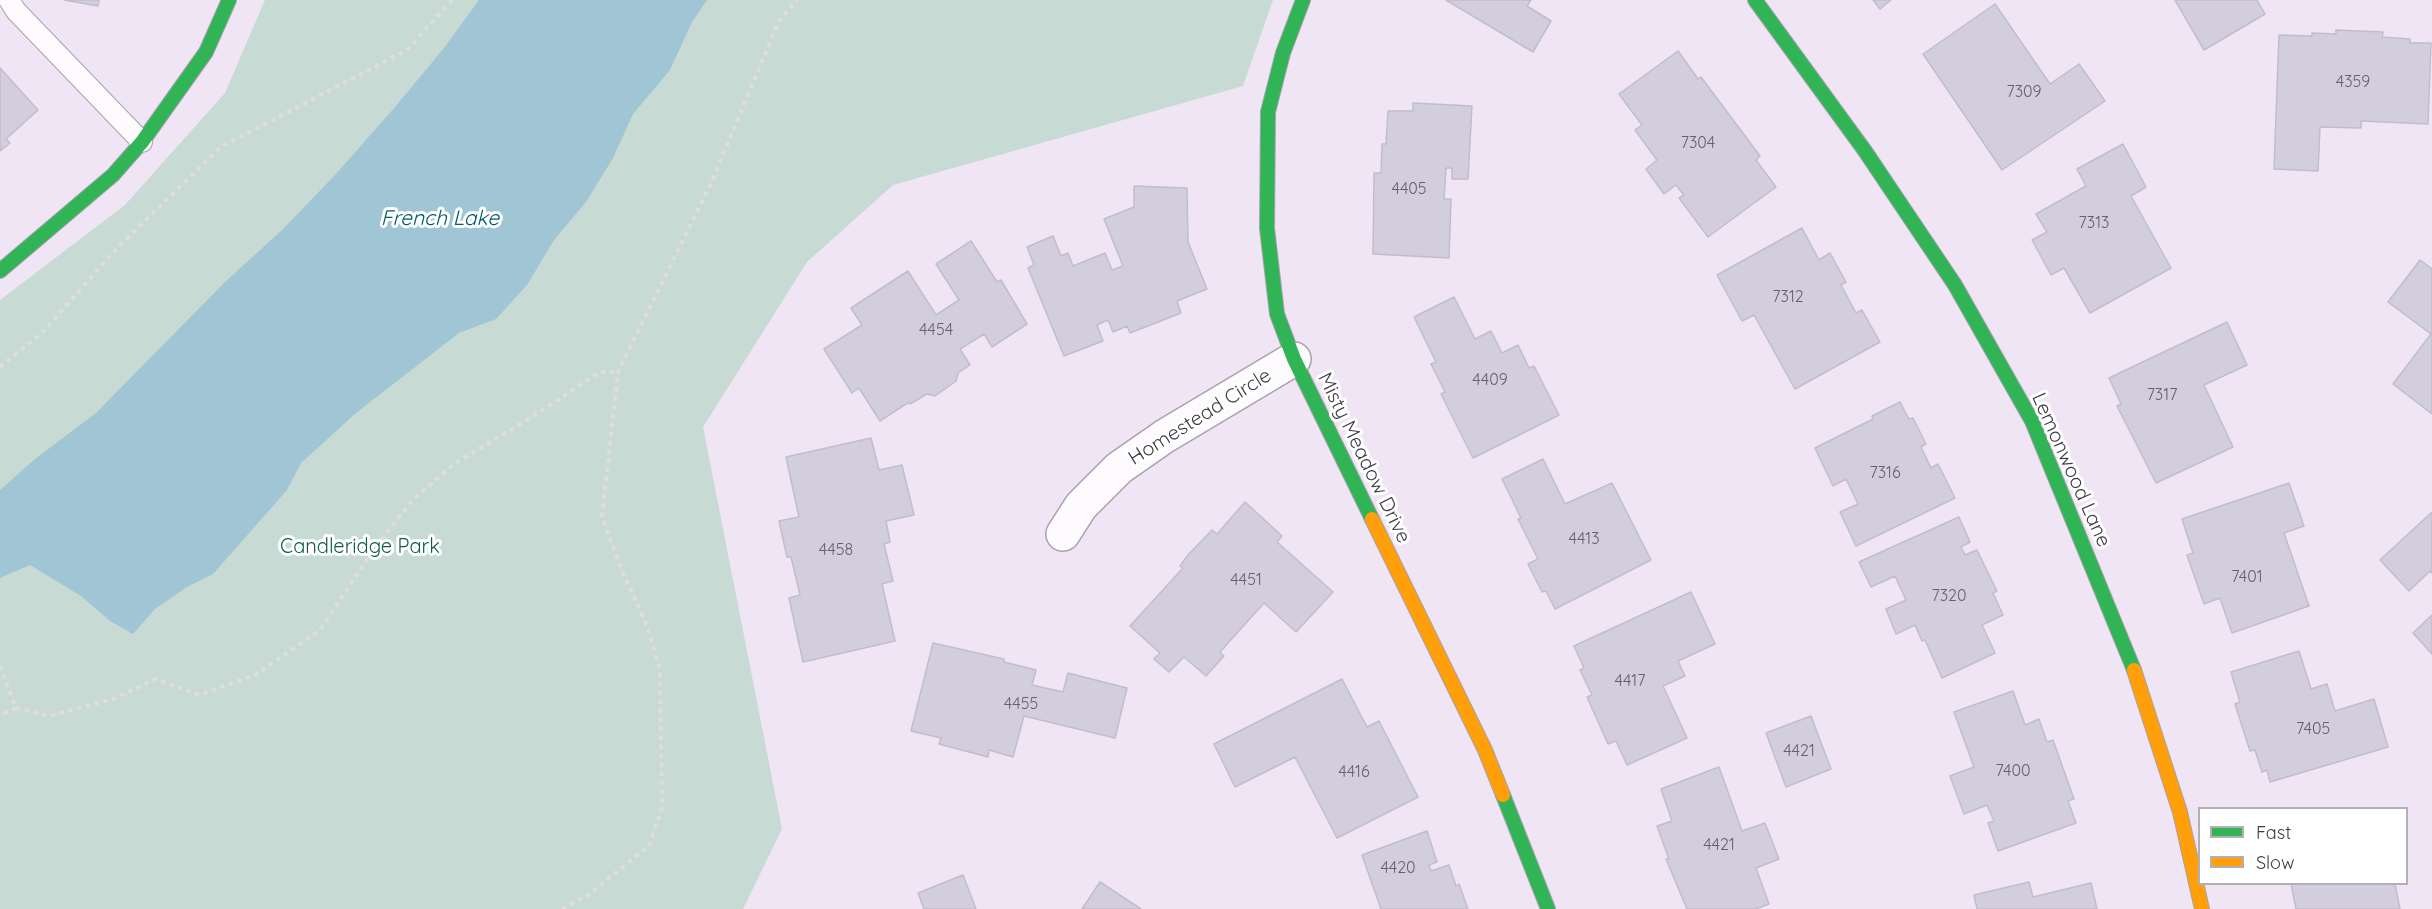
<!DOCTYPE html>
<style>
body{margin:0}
#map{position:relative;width:2432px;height:909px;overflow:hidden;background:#efe5f5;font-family:Quicksand,sans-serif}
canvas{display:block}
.legend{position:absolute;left:2198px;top:807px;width:210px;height:78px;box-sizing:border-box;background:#fff;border:2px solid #b3b0b4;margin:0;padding:8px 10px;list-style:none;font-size:18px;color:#403a44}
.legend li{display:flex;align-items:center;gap:12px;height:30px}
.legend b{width:30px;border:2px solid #b3b0b4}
</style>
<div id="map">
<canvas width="2432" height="909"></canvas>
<ul class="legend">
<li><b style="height:8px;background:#30b455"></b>Fast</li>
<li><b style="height:8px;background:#ff9f0a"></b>Slow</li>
</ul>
</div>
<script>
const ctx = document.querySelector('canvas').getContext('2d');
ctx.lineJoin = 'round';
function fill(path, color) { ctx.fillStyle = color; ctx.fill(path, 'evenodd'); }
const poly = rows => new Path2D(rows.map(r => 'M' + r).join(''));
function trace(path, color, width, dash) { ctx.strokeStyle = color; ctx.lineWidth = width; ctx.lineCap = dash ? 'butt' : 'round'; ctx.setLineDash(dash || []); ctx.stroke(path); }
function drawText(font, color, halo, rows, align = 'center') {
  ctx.font = font + ' Quicksand,sans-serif'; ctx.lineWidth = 6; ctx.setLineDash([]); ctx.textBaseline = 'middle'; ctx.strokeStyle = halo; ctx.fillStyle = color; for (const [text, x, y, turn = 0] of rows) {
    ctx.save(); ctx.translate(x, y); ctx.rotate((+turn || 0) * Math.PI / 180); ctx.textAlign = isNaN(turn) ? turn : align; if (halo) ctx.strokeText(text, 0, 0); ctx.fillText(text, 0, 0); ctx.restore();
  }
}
fill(poly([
 [265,0,1273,0,1243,86,893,185,807,262,703,427,782,829,743,909,0,909,0,300,125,205,225,93]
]), '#c7dad3');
fill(poly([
 [479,0,707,0,692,22,670,70,633,114,613,158,586,202,554,240,527,285,496,319,459,333,356,413,301,463,287,490,213,574,187,587,155,609,133,634,110,621,81,596,30,565,0,578,0,490,35,459,96,413,224,283,283,229,336,174,395,107,444,48]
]), '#a0c6d6');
const building = poly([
 [64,0,99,0,98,6,64,0],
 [1446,0,1531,0,1527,6,1551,21,1533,52,1446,0],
 [1873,0,1891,0,1880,9,1873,0],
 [2175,0,2257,0,2265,14,2204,50,2175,0],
 [1995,4,2050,84,2079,64,2105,101,2002,170,1923,54,1995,4],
 [2336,30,2383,32,2382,37,2410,39,2410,43,2431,43,2428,124,2361,121,2361,128,2320,127,2318,171,2274,169,2279,35,2312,36,2312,33,2336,34,2336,30],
 [1678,51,1698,79,1701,77,1760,156,1756,160,1776,187,1708,237,1679,198,1684,195,1676,185,1664,194,1646,169,1657,160,1635,130,1642,125,1619,94,1678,51],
 [0,68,38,110,6,139,10,143,0,151,0,68],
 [1413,103,1472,106,1468,179,1452,179,1452,168,1446,168,1444,199,1451,199,1449,258,1373,254,1374,173,1381,173,1382,144,1386,144,1388,111,1413,111,1413,103],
 [2123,144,2146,187,2131,196,2171,268,2090,313,2064,268,2051,275,2032,240,2047,232,2036,214,2086,186,2077,169,2123,144],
 [1134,186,1187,188,1188,242,1207,289,1177,301,1181,313,1130,333,1127,326,1113,332,1108,320,1097,325,1103,341,1064,356,1028,268,1034,265,1027,247,1053,236,1061,256,1068,253,1073,266,1105,253,1112,270,1123,266,1104,219,1134,207,1134,186],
 [1802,228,1819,260,1830,253,1846,282,1841,285,1856,313,1862,310,1880,342,1795,389,1754,315,1742,321,1717,275,1802,228],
 [971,241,997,282,1001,280,1027,324,992,347,984,334,960,349,970,365,958,373,956,381,935,396,927,394,910,404,909,402,880,421,859,388,852,393,824,349,862,325,851,308,908,271,936,315,959,300,936,264,971,241],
 [2420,260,2432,269,2432,414,2393,384,2431,334,2388,302,2420,260],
 [1454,297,1475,339,1491,331,1502,353,1518,345,1529,368,1534,366,1559,415,1473,458,1441,394,1445,392,1431,364,1436,362,1414,317,1454,297],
 [2227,322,2247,365,2204,385,2233,447,2156,483,2117,406,2121,404,2109,378,2227,322],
 [1900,402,1909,419,1913,418,1926,444,1921,447,1931,468,1938,464,1955,498,1856,546,1840,512,1858,504,1846,479,1833,486,1815,448,1873,419,1872,416,1900,402],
 [871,438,879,470,902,465,914,515,886,521,890,542,884,544,893,581,882,584,895,641,803,662,789,598,800,595,791,557,787,557,779,521,799,517,786,457,871,438],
 [1543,459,1565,504,1612,483,1651,560,1555,609,1546,591,1542,592,1528,564,1538,559,1518,519,1521,518,1502,479,1543,459],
 [2289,483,2304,526,2284,533,2309,606,2232,633,2220,598,2204,604,2187,555,2193,553,2182,519,2289,483],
 [1245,502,1282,536,1277,542,1333,592,1296,632,1264,603,1220,652,1224,656,1206,676,1184,657,1169,672,1154,659,1160,653,1130,626,1183,568,1180,566,1188,555,1212,530,1217,534,1245,502],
 [2432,512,2432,573,2430,571,2409,591,2380,560,2432,512],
 [1959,517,1970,542,1961,547,1965,555,1977,550,1997,591,1993,593,2003,615,1982,625,1995,653,1942,678,1925,640,1922,641,1915,625,1896,634,1886,609,1906,600,1895,576,1871,587,1859,562,1959,517],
 [1691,592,1715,644,1678,661,1685,676,1663,686,1687,738,1627,765,1616,741,1608,744,1587,697,1592,695,1580,670,1584,668,1574,646,1691,592],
 [2432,615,2432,654,2413,633,2432,615],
 [933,643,1004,659,1004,662,1036,670,1032,685,1063,692,1068,673,1127,688,1115,738,1024,716,1013,757,989,750,988,757,939,744,941,738,911,731,933,643],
 [2299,651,2311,689,2327,684,2335,711,2374,699,2388,747,2270,782,2267,770,2262,772,2255,750,2250,751,2235,704,2240,702,2231,672,2299,651],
 [1342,679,1367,727,1379,721,1418,797,1337,838,1295,757,1235,787,1214,744,1342,679],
 [2013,691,2025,725,2039,719,2047,742,2053,740,2074,799,2068,801,2076,823,1998,851,1988,823,1994,821,1987,805,1964,814,1950,776,1974,767,1954,712,2013,691],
 [1811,716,1831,769,1786,787,1766,733,1811,716],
 [1719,767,1742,831,1765,823,1779,859,1756,868,1769,904,1756,909,1687,909,1666,859,1669,859,1657,826,1672,821,1661,789,1719,767],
 [1427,831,1437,862,1429,865,1431,871,1449,865,1456,886,1459,884,1468,909,1381,909,1362,855,1427,831],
 [963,875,976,909,924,909,918,893,963,875],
 [1100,882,1141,909,1082,909,1100,882],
 [2029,882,2033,897,2091,883,2097,909,1977,909,1974,895,2029,882],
 [2291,884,2395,884,2400,909,2296,909,2291,884]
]);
fill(building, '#d3cede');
trace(building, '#c2bdca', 1.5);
const lane = poly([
 [9,0,16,11,142,142]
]);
const street = poly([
 [1063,534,1081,506,1119,468,1165,436,1294,359]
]);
const fast = poly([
 [1303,0,1283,53,1268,112,1267,228,1277,314,1294,359,1372,519],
 [1755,0,1865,151,1955,285,2032,421,2134,670],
 [0,271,113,175,142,142,206,52,229,0],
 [1503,795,1548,909]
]);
const slow = poly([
 [1372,519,1485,750,1503,795],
 [2134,670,2180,812,2202,909]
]);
trace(lane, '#a9a1ad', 22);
trace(street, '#a9a1ad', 36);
trace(fast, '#a9a1ad', 16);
trace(slow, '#a9a1ad', 16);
trace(poly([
 [0,367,43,332,118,247,221,147,407,50,452,0],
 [0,666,16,708,0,715],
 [16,708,49,716,113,699,156,679,199,695,255,675,320,630,376,546,413,500,454,464,527,420,600,372,618,372],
 [562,909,588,895,649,846,662,808,660,670,647,626,619,564,602,516,618,372,712,181,779,21,797,0]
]), '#e0dce1', 4, [4.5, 4.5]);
trace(lane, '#fdfbfe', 20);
trace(street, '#fdfbfe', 33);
trace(fast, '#30b455', 14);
trace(slow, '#ff9f0a', 14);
drawText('16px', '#66606b', null, [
 ["4359",2353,82],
 ["7309",2024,92],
 ["7304",1698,143],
 ["4405",1409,189],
 ["7313",2094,223],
 ["7312",1788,297],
 ["4454",936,330],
 ["4409",1490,380],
 ["7317",2162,395],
 ["7316",1885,473],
 ["4413",1584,539],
 ["4458",836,550],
 ["7401",2247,577],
 ["4451",1246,580],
 ["7320",1949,596],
 ["4417",1630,681],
 ["4455",1021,704],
 ["7405",2313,729],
 ["4421",1799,751],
 ["7400",2013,771],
 ["4416",1354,772],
 ["4421",1719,845],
 ["4420",1398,868]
]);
drawText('20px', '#403a44', '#fff', [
 ["Homestead Circle",1200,417,-32],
 ["Misty Meadow Drive",1364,458,64],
 ["Lemonwood Lane",2071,470,66]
]);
drawText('20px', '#0e5f3b', '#fff', [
 ["Candleridge Park",360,547]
]);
drawText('italic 21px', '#01596a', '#fff', [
 ["French Lake",440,219]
]);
</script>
